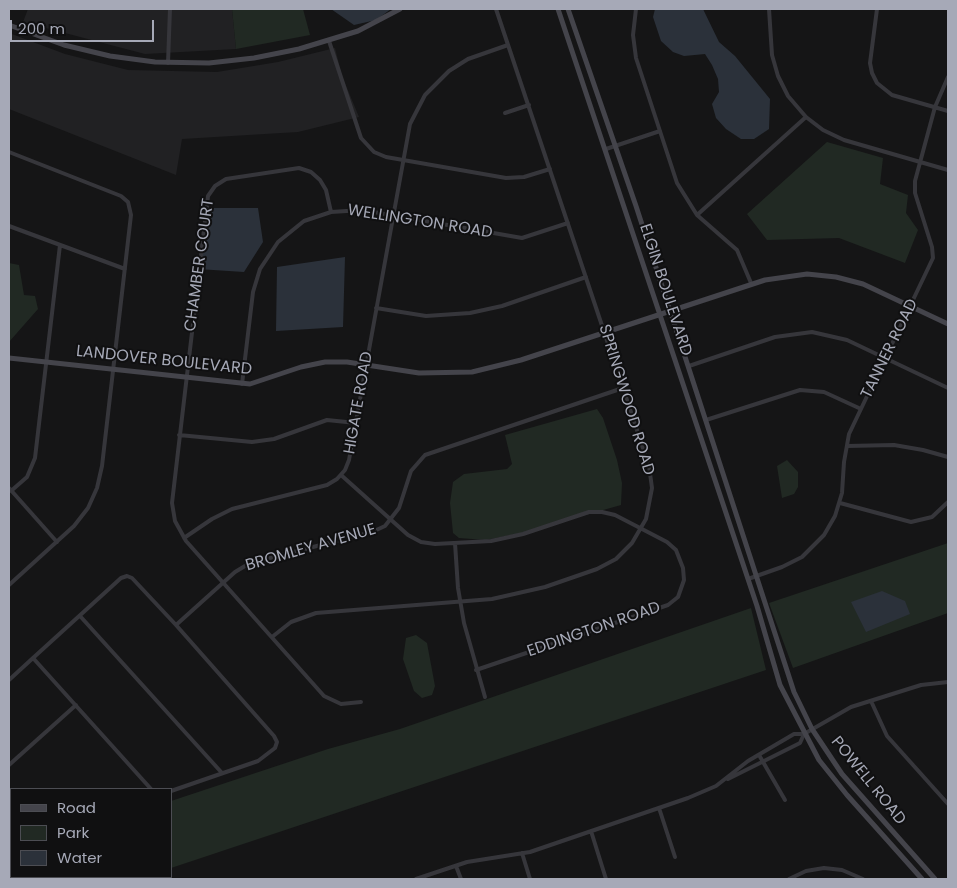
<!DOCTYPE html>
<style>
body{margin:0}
#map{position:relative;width:957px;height:888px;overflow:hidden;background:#151516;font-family:Poppins,sans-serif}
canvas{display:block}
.frame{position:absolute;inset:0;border:10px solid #a6a9b7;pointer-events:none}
.legend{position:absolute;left:10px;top:788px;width:162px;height:90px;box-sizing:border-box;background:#101011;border:1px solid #4c4d53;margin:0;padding:6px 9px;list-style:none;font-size:15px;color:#a6a9b7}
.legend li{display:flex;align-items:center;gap:10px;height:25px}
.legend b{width:25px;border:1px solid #4c4d53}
.scale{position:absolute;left:10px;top:20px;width:144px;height:22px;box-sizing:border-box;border:2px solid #a6a9b7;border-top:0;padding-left:6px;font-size:15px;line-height:18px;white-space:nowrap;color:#a6a9b7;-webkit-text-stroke:4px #101011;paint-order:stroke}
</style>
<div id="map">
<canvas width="957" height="888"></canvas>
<div class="frame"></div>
<ul class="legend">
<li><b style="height:6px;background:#44444b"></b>Road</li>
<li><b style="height:14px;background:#212923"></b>Park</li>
<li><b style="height:14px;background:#2b313a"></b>Water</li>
</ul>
<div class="scale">200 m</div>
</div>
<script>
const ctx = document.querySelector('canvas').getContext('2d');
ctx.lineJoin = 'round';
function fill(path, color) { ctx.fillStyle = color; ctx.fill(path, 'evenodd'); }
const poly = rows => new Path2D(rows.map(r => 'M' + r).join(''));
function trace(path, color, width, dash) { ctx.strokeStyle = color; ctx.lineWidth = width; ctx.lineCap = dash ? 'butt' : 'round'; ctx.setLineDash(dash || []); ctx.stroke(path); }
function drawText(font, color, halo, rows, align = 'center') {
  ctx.font = font + ' Poppins,sans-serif'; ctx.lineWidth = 4; ctx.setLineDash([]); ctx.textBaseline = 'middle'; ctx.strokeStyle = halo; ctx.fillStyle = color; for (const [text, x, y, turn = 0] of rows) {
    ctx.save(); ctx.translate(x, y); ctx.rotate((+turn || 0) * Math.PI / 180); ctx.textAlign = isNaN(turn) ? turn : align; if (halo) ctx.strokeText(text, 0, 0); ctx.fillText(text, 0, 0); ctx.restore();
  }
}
fill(poly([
 [28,9,232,9,236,49,145,54,23,22],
 [9,33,65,54,128,70,217,72,278,62,335,48,342,76,359,117,298,132,182,139,176,175,9,109]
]), '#212123');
fill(poly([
 [232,9,303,9,310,35,236,49],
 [827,142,883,158,880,184,908,195,906,213,918,230,905,263,839,238,767,240,747,214],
 [9,263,19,265,24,295,35,296,38,309,9,342],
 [597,409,603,418,617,460,622,483,621,505,522,533,485,540,459,538,453,533,450,503,453,482,464,474,507,469,512,464,505,435],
 [787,460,798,472,798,487,794,494,782,498,777,466],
 [948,543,948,613,793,668,769,603],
 [751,608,766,670,171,868,171,801,328,749,400,729],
 [416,635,427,643,435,686,432,695,422,698,414,691,403,659,406,638],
 [11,853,11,877,145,877,137,879,9,879,9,854]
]), '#212923');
fill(poly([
 [331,9,391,9,376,20,354,25],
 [655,9,703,9,719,42,735,56,770,99,769,129,754,139,741,139,726,129,716,118,712,104,719,92,718,79,712,65,705,54,684,56,673,52,661,41,653,17],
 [209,208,258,208,263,242,244,272,198,269],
 [345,257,343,327,276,331,277,267],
 [882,591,905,601,910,614,866,632,851,602]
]), '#2b313a');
trace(poly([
 [636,9,633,35,636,58,677,183,697,215,737,250,751,283],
 [769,9,772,55,778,76,788,96,806,117,823,130,844,140,948,170],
 [877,9,870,63,872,73,877,83,892,95,948,111],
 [329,41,361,138,374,152,386,157,506,178,524,177,550,169],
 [168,63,170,9],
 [505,113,529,105],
 [606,149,660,131],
 [9,152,121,196,128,202,131,215,102,466,97,488,88,508,74,526,9,585],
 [331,212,326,190,320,180,311,172,299,168,226,179,215,186,208,196,172,503,175,521,186,541,324,696,341,704,361,702],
 [697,215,806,117],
 [9,226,125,269],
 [376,308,426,316,470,313,502,306,586,277],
 [689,366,775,337,812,332,847,340,948,388],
 [242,384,253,292,260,269,278,242,304,221,331,212,362,210,522,238,568,223],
 [706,420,800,390,824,392,861,409],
 [179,435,252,442,274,439,327,420,356,423],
 [847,446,894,445,923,450,948,457],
 [341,475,408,535,421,542,435,544,491,541,523,534,589,512,602,512,615,515,642,529,667,542,676,550,683,568,684,580,678,597,668,605,476,670],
 [9,488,57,542],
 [11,491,27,477,35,458,60,245],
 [840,503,911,522,932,517,948,502],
 [184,538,212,519,232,509,327,485,337,479,345,470,349,460,410,124,425,95,449,71,468,59,508,45],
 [455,543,458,588,464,623,485,697],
 [748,579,782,567,802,557,824,535,835,516,842,493,844,462,849,434,933,258,932,247,915,193,915,181,935,107,948,77],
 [80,616,222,773],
 [176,625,235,572,250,563,372,532,385,526,399,508,411,471,425,455,623,388],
 [272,637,291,622,316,613,492,599,545,587,597,569,616,559,632,543,646,519,652,488,649,466,496,9],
 [9,680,33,658],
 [871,701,887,736,948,804],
 [759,755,785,800],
 [9,765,76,705],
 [728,779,800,743,804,734],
 [151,789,33,658,121,578,127,576,132,578,176,625,274,736,277,742,275,748,258,761,171,791],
 [659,808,675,857],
 [591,831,606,879],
 [522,853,530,879],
 [456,866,461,879],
 [416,879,467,862,530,852,688,798,716,786,748,761,794,734,804,734,851,707,921,685,948,682],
 [789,879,806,871,824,868,842,870,863,879]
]), '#36363b', 4);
trace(poly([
 [558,9,757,606,780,685,819,760,847,795,922,879],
 [568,9,636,206,794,692,812,729,842,774,935,879],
 [9,25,64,45,110,56,155,62,209,63,254,58,299,49,358,31,400,9],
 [9,358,250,384,301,367,325,362,347,362,419,373,472,372,521,360,765,280,807,274,836,277,863,284,948,324]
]), '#44444b', 5);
drawText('16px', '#a6a9b7', '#101011', [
 ["WELLINGTON ROAD",420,222,9],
 ["CHAMBER COURT",200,265,-82],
 ["ELGIN BOULEVARD",665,290,72],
 ["TANNER ROAD",890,349,-64],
 ["LANDOVER BOULEVARD",164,361,6],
 ["SPRINGWOOD ROAD",626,400,73],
 ["HIGATE ROAD",359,403,-80],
 ["BROMLEY AVENUE",311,548,-16],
 ["EDDINGTON ROAD",594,630,-19],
 ["POWELL ROAD",868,781,51]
]);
</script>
